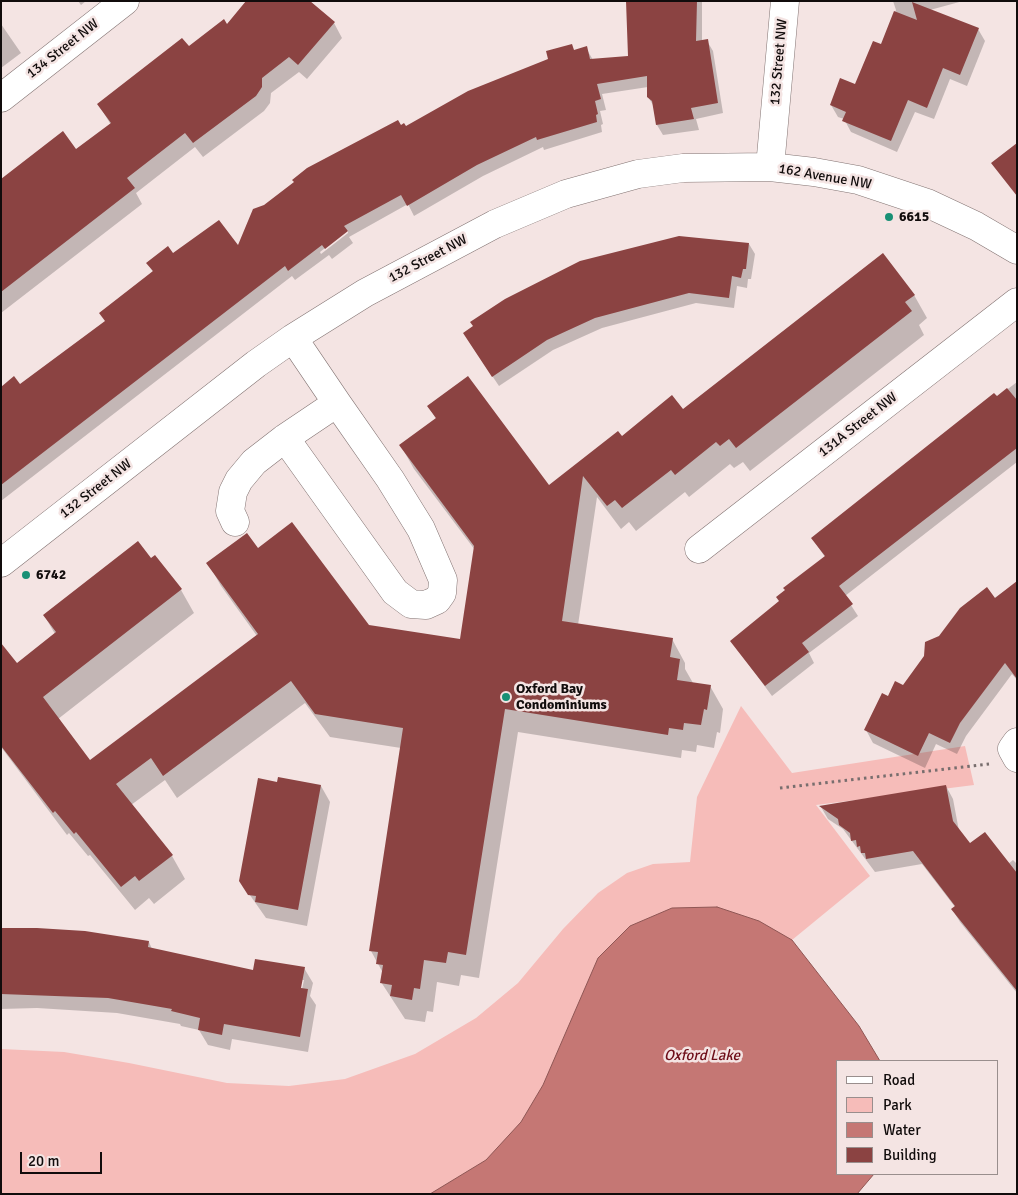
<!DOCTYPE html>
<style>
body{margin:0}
#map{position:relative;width:1018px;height:1195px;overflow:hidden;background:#f4e4e3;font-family:Signika,sans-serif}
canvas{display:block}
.frame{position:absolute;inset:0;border:2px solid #110c0c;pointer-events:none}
.legend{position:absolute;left:836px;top:1060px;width:162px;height:115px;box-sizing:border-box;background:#f4e4e3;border:1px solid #998e8d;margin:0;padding:6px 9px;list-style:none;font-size:15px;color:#110c0c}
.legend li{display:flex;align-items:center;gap:10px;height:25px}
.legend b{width:25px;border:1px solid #998e8d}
.scale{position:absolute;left:20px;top:1152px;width:82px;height:22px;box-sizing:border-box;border:2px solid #110c0c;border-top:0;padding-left:6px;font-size:15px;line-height:18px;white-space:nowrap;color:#110c0c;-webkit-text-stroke:4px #f4e4e3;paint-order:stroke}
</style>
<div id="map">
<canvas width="1018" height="1195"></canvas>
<div class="frame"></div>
<ul class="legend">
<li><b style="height:6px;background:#fff"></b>Road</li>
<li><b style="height:14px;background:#f6bcb9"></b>Park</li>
<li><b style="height:14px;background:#c57774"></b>Water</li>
<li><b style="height:14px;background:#8b4342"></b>Building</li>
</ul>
<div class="scale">20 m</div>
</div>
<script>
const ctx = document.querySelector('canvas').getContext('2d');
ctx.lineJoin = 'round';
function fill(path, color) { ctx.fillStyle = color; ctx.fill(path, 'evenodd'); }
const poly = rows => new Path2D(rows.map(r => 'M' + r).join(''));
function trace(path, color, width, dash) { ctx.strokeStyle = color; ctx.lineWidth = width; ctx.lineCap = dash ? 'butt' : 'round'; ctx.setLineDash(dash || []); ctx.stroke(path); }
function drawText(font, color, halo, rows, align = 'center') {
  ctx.font = font + ' Signika,sans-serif'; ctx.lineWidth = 5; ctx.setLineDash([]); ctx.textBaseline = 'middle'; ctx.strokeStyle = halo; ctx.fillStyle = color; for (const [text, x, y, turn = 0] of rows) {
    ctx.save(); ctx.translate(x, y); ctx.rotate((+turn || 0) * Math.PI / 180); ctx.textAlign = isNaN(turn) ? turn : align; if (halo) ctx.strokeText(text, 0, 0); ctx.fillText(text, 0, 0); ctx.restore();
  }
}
fill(poly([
 [741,706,792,773,965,746,974,785,816,805,870,876,792,940,859,1026,880,1061,837,1061,837,1174,874,1174,857,1194,1,1194,1,1049,64,1052,129,1063,227,1083,289,1086,345,1079,415,1054,476,1018,518,983,563,929,598,893,627,873,653,864,690,862,697,797]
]), '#f6bcb9');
const water = poly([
 [717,907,759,921,792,940,859,1026,880,1061,837,1061,837,1174,874,1174,857,1194,430,1194,486,1160,521,1122,543,1085,598,958,630,926,672,908,717,907]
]);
fill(water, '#c57774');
trace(water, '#8f5755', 1);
fill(poly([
 [78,1,86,1,81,5],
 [629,1,702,1,702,42,707,41,713,51,723,113,696,119,699,130,663,135,657,125,655,108,648,97,648,87,602,94,606,110,600,111,603,124,601,125,602,132,544,150,543,147,483,176,414,216,408,204,349,237,353,243,332,259,329,255,295,280,292,276,1,501,1,388,20,386,106,322,153,272,148,264,173,254,239,248,265,206,400,127,405,127,575,51,586,48,593,60,630,57],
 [348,230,348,233,321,254,320,252],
 [893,1,963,1,930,10,978,29,985,41,967,86,950,79,934,119,915,112,897,152,851,132,844,119,838,117,831,105,855,86,881,46,896,10],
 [334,23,342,38,307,79,299,72,271,93,270,103,264,111,203,157,195,147,136,193,142,204,1,313,1,202,111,125,99,105,227,26],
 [1,24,21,53,1,68],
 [749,244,755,254,751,279,748,279,747,288,737,286,734,308,696,303,602,328,553,350,499,386,470,343],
 [914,295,927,318,919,325,924,335,750,471,743,462,734,468,730,464,689,497,685,492,636,531,629,522,621,529,597,497,578,625,672,639,685,663,685,669,693,683,710,686,723,709,720,733,717,732,714,748,697,745,696,752,682,750,681,758,518,732,479,978,461,975,459,986,437,982,433,1012,427,1011,425,1022,405,1019,381,982,383,973,371,951,401,748,330,737,305,703,177,798,165,780,131,805,172,856,185,879,154,904,149,898,135,910,90,855,88,856,69,833,67,835,1,747,1,645,16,665,55,634,44,615,151,559,181,590,194,613,58,719,90,761,257,636,221,586,208,563,258,549,368,626,461,641,475,550,414,469,401,446,436,419,429,407,549,487,621,437,683,410],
 [1017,382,1017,462,845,596,858,616,809,653,814,663,772,696,732,642,780,602,825,557,812,538],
 [1017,582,1017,680,1012,674,966,736,957,754,936,744,925,768,873,743,866,730,889,697,903,686,940,637],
 [278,783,321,786,330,802,307,926,266,918,240,881],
 [946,786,953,799,959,831,970,845,1008,864,1013,860,1017,864,1017,993,960,922,952,909,955,907,922,864,875,872,843,829,828,819,821,807],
 [1,929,149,942,152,949,254,972,304,968,313,983,310,996,316,1005,308,1052,232,1039,230,1050,208,1045,199,1030,181,1026,180,1024,117,1013,37,1008,1,1009],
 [301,980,304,980,301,994,299,994]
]), '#0003');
fill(poly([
 [246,1,310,1,335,22,298,65,289,57,262,78,262,87,256,96,193,143,185,133,127,178,135,188,1,292,1,179,63,131,76,149,111,123,97,104,182,38,189,46,224,19,227,24],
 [626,1,697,1,696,41,708,39,718,103,691,108,694,119,656,125,652,101,647,97,647,76,597,84,601,99,595,101,598,114,596,115,597,122,537,140,536,137,477,165,407,206,401,195,344,226,348,231,325,249,322,245,288,271,285,266,1,485,1,387,14,376,20,384,105,321,99,313,153,271,146,263,168,246,173,253,219,220,238,245,253,209,264,205,294,182,292,180,307,168,398,120,401,125,404,123,406,126,468,91,548,59,546,51,572,44,574,50,587,46,590,59,628,56],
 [912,2,979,28,960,75,943,68,927,108,908,100,891,141,842,121,846,112,830,105,840,78,855,84,873,41,881,44,894,11,917,20],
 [1017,143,1017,196,991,163],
 [679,236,749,243,746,269,743,269,741,278,732,276,729,298,689,293,595,318,547,340,492,377,463,333,473,326,470,322,505,299,580,261],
 [883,253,915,295,905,302,912,311,736,448,729,439,720,446,716,442,675,475,671,470,622,508,615,500,607,506,583,476,562,621,673,638,670,657,680,659,677,680,711,685,707,710,704,709,701,725,684,723,683,730,669,728,668,735,505,709,466,955,448,952,446,963,424,960,420,989,414,988,412,1000,390,996,392,985,380,983,383,965,376,964,378,952,369,951,403,728,315,714,291,681,163,776,151,758,116,784,173,855,139,881,135,876,121,887,76,832,74,834,55,811,53,813,1,746,1,643,17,663,56,632,43,615,138,541,151,558,155,555,182,589,43,697,90,760,258,634,206,563,247,533,258,548,292,522,369,625,460,639,474,546,399,445,436,418,427,406,468,376,549,485,618,431,622,436,672,395,683,409],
 [1007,388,1017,400,1017,448,839,586,853,604,802,643,809,652,765,686,730,641,779,601,776,597,785,590,783,588,825,556,811,538,994,393,997,396],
 [1017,581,1017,679,1005,663,960,723,950,743,929,733,918,756,864,730,882,693,888,696,895,681,903,685,924,656,925,642,939,636,960,608,987,587,995,598],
 [278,777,321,785,298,910,255,902,256,896,248,895,239,881,258,778,277,782],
 [946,785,953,821,970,843,985,832,1017,873,1017,991,951,909,955,906,913,851,866,859,865,853,861,853,860,846,857,847,856,840,851,841,850,833,839,825,838,819,819,806],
 [1,928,37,928,85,931,149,941,148,947,253,970,255,959,305,967,301,988,308,989,300,1037,224,1024,222,1035,198,1030,200,1018,171,1011,172,1009,108,998,1,994]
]), '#8b4342');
const minor = poly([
 [1,98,125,1],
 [770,167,785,1],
 [293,338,337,403,390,479,421,529,443,580,442,593,437,600,426,605,411,604,395,592,285,438,337,403],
 [235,522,230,511,233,492,239,480,254,462,285,438],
 [699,549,1017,302],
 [1,563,256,364,293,338,365,293,495,224,566,194,638,174,683,168,770,167,814,172,858,180,927,203,976,226,1017,250],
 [1017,742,1012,749,1017,758]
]);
trace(minor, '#827372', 29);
trace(poly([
 [780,788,989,764]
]), '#786e6e', 3, [2.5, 4]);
trace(minor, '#fff', 28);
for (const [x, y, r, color] of [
 [889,217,5,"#189075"],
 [26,575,5,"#189075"],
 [506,697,5,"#189075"]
]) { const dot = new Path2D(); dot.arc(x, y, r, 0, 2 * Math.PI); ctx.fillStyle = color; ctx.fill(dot); trace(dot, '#f4e4e3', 2); }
drawText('14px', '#110c0c', '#f4e4e3', [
 ["134 Street NW",63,49,-38],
 ["132 Street NW",779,62,-85],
 ["162 Avenue NW",825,177,10],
 ["132 Street NW",428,259,-28],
 ["131A Street NW",858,425,-38],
 ["132 Street NW",96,489,-38]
]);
drawText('bold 14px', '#110c0c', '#f4e4e3', [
 ["6615",899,217],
 ["6742",36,575],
 ["Oxford Bay",516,689],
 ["Condominiums",516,705]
], 'left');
drawText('italic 15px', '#6d0d18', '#f4e4e3', [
 ["Oxford Lake",702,1056]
]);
</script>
